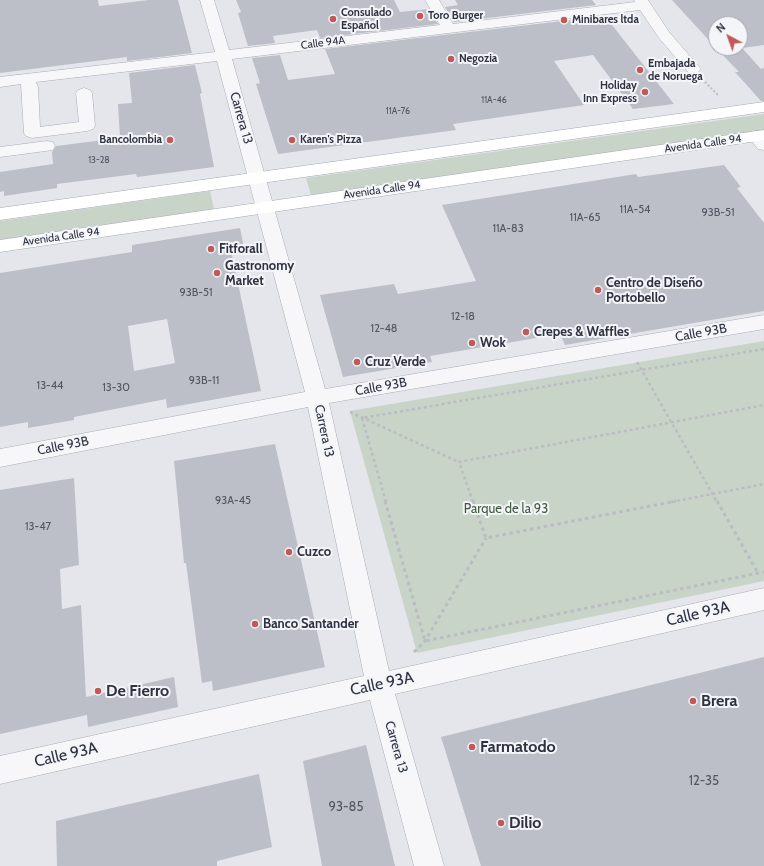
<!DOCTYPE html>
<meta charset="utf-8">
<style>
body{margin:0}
#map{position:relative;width:764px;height:866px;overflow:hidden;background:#e4e6eb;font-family:Cabin,sans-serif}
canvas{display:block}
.north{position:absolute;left:708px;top:16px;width:40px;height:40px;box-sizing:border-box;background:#f4f5f8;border:1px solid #a5a7af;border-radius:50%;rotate:319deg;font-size:11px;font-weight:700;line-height:16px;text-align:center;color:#2e3241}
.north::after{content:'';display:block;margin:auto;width:14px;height:18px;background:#c0595a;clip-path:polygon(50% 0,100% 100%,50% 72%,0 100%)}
</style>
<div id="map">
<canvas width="764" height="866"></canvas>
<div class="north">N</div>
</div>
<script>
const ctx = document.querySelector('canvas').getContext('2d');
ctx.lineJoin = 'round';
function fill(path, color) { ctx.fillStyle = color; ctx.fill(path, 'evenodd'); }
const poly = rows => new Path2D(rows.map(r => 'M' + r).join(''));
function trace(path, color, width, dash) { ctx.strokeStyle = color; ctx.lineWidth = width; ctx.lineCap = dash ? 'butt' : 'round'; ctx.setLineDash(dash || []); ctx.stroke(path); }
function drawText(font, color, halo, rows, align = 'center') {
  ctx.font = font + ' Cabin,sans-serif'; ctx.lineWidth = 4; ctx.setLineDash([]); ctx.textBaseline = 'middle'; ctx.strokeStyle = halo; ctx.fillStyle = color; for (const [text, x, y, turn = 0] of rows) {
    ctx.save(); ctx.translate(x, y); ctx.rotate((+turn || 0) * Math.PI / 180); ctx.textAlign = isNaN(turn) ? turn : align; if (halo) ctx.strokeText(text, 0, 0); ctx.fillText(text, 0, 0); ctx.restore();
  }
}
fill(poly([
 [764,114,764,131,311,195,306,178],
 [210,191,214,209,0,240,0,221],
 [764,341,764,581,417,653,350,411]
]), '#c8d4c7');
fill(poly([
 [0,0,98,0,99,6,149,0,178,0,192,53,127,61,127,57,0,73],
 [236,0,394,0,400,12,429,9,438,24,320,38,317,30,273,36,275,43,248,46,238,13,241,12],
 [455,0,592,0,596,5,454,22,445,7,458,5],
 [672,0,764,0,764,45,742,48,761,69,764,68,764,101,761,101,735,72,739,72,716,48,740,48,740,24,716,24,716,48],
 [605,16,674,104,633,109,593,55,554,61,584,105,453,124,456,130,278,154,256,84,260,83,252,58,280,55,288,80,335,74,325,49],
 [195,65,202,93,200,94,214,167,137,177,136,174,57,184,57,188,4,196,4,191,0,192,0,172,53,164,52,152,56,146,120,138,118,104,132,103,129,73],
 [724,165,741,187,737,188,764,223,764,311,565,345,560,334,430,356,432,362,343,377,320,295,394,284,398,294,476,281,442,205,636,174,638,177],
 [240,228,244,248,231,251,261,391,167,408,166,399,74,417,74,420,28,428,28,422,0,427,0,273,132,252,132,245],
 [167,319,175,363,134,371,128,326],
 [275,444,325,667,213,691,212,681,202,683,186,563,184,563,174,461],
 [74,478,79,565,60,569,62,609,81,605,86,697,174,677,178,707,88,727,87,715,0,734,0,490],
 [764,657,764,866,481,866,441,737],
 [366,745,395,866,322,866,303,761],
 [259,774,272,847,217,861,217,866,57,866,56,821]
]), '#bcbfc7');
const minor = poly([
 [200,0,214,0,229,50,440,25,425,0,439,0,453,24,635,2,634,0,648,0,669,32,701,69,698,72,693,74,688,72,659,38,640,10,232,59,325,389,764,315,764,329,329,403,389,671,764,588,764,610,395,694,444,866,414,866,370,700,0,784,0,756,364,676,308,407,0,467,0,449,305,392,217,61,36,82,38,87,40,127,79,122,76,93,78,90,84,88,90,90,92,93,95,126,93,129,87,131,32,138,26,136,24,133,21,84,0,87,0,77,215,52,200,0],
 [756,131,762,132,764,135,764,150,758,149,748,136,750,132,756,131],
 [47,141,53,142,55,146,53,150,0,157,0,147,47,141]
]);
const major = poly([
 [764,102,764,112,0,220,0,208,764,102],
 [764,130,764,140,0,252,0,240,764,130]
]);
trace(minor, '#aaacb5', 1);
trace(major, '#a5a9b5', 1);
trace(poly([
 [705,82,719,96]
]), '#bbbcc2', 2, [2, 2]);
trace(poly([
 [637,362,717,502],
 [350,412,459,462],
 [386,502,362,418,764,349],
 [473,502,459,462,764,405],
 [671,502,764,484]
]), '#bbbcc2', 2.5, [3, 3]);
trace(poly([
 [385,501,425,641,764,572],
 [473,501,486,538,676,501],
 [717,501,758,573],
 [414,652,425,641,486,538]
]), '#bbbcc2', 3, [3.5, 3.5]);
fill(minor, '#f7f7f9');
fill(major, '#fff');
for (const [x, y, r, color] of [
 [420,16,4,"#c0595a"],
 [333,19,4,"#c0595a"],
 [564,20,4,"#c0595a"],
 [451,59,4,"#c0595a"],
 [640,70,4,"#c0595a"],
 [645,92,4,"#c0595a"],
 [170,140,4,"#c0595a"],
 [292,140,4,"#c0595a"],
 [211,249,4,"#c0595a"],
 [217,273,4,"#c0595a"],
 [598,290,4,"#c0595a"],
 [526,332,4,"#c0595a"],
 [472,343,4,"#c0595a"],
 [357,362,4,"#c0595a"],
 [289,552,4,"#c0595a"],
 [255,624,4,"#c0595a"],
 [98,691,4,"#c0595a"],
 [693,701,4,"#c0595a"],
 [472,747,4,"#c0595a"],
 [501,823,4,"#c0595a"]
]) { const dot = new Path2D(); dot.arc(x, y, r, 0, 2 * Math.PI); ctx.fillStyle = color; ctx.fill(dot); trace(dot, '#f4f5f8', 1.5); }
drawText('9px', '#525562', null, [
 ["11A-46",494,100],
 ["11A-76",398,111],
 ["13-28",99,160]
]);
drawText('bold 11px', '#2e3241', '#f4f5f8', [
 ["Consulado",341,13],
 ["Español",341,26],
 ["Toro Burger",428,16],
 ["Minibares ltda",572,20],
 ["Negozia",459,59],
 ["Embajada",648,64],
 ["de Noruega",648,77],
 ["Holiday",637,86,"right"],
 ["Inn Express",637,99,"right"],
 ["Bancolombia",162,140,"right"],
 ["Karen's Pizza",300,140]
], 'left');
drawText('11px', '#2e3241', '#f4f5f8', [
 ["Calle 94A",323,43,-7],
 ["Avenida Calle 94",703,144,-8],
 ["Avenida Calle 94",382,190,-8],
 ["Avenida Calle 94",61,237,-8]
]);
drawText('11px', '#525562', null, [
 ["11A-54",635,210],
 ["93B-51",718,213],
 ["11A-65",585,218],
 ["11A-83",508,229],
 ["93B-51",196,293],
 ["12-18",463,317],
 ["12-48",384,329],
 ["93B-11",204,381],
 ["13-44",50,386],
 ["13-30",116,388],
 ["93A-45",233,501],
 ["13-47",38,527]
]);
drawText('13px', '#2e3241', '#f4f5f8', [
 ["Carrera 13",241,118,74],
 ["Calle 93B",701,333,-10],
 ["Calle 93B",381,387,-10],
 ["Carrera 13",324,431,78],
 ["Calle 93B",63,446,-11],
 ["Carrera 13",396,747,74]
]);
drawText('bold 13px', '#2e3241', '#f4f5f8', [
 ["Fitforall",219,249],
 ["Gastronomy",225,266],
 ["Market",225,281],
 ["Centro de Diseño",606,283],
 ["Portobello",606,298],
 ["Crepes & Waffles",534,332],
 ["Wok",480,343],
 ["Cruz Verde",365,362],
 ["Cuzco",297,552],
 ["Banco Santander",263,624]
], 'left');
drawText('13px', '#3e5b3d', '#f4f5f8', [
 ["Parque de la 93",506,509]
]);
drawText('13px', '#525562', null, [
 ["12-35",704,781],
 ["93-85",346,807]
]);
drawText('16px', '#2e3241', '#f4f5f8', [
 ["Calle 93A",698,614,-13],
 ["Calle 93A",382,684,-12],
 ["Calle 93A",66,755,-13]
]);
drawText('bold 16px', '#2e3241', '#f4f5f8', [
 ["De Fierro",106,691],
 ["Brera",701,701],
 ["Farmatodo",480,747],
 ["Dilio",509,823]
], 'left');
</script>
